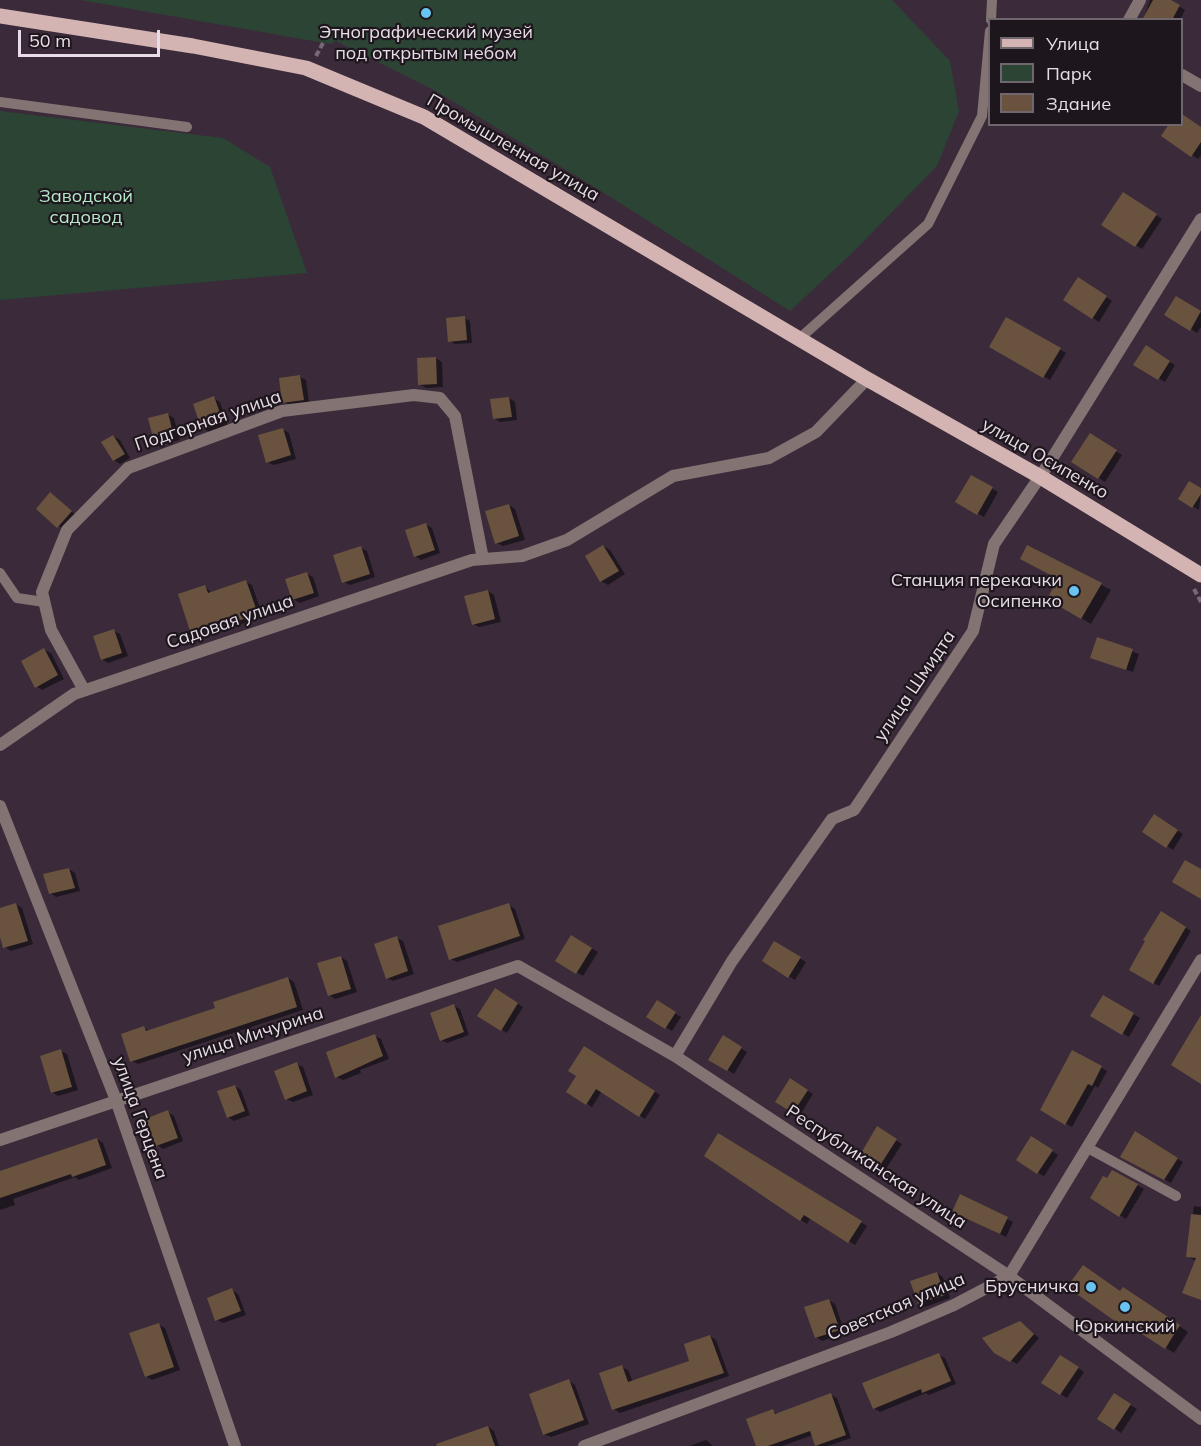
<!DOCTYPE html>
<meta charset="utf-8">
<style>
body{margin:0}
#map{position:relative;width:1201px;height:1446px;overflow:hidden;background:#3b2b3a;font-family:Mulish,sans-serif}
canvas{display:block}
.legend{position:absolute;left:988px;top:18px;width:195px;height:108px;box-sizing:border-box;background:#1e161d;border:2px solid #6f666e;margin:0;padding:8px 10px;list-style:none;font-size:18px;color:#e8dde7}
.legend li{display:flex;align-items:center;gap:12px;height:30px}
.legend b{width:30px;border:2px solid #6f666e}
.scale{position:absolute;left:18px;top:30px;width:142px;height:27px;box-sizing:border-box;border:3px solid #e8dde7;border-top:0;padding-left:8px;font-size:18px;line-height:21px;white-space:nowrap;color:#e8dde7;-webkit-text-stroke:4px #1e161d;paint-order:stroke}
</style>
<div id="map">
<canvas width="1201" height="1446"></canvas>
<ul class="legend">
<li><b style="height:8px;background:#d4b4b3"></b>Улица</li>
<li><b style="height:16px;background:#2b4434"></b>Парк</li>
<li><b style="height:16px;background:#69533e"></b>Здание</li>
</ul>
<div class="scale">50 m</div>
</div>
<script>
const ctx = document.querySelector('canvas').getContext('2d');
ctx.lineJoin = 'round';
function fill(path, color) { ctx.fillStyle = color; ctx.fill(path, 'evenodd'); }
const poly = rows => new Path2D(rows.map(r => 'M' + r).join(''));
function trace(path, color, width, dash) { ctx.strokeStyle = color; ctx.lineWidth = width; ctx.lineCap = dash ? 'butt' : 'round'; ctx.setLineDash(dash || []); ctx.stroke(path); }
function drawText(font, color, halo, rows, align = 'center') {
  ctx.font = font + ' Mulish,sans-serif'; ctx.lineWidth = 4.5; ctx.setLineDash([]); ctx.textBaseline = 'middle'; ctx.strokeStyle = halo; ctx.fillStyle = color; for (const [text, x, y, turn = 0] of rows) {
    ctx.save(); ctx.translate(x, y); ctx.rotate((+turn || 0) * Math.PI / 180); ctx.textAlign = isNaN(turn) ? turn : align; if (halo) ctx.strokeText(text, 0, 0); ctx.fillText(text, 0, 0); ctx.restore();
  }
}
fill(poly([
 [80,0,892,0,950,61,959,111,937,166,850,255,790,311,601,191,434,90,336,41,330,44],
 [0,111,223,138,270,167,307,273,0,300]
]), '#2b4434');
fill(poly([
 [1150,0,1168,0,1185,10,1180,20,1143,20],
 [1182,115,1201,128,1201,155,1198,159,1163,136,1182,124],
 [1129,198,1162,219,1142,249,1103,224],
 [1085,282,1112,301,1099,322,1093,318],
 [1177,298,1201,313,1201,327,1197,333,1166,314],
 [464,318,470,321,472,343,455,344,449,341],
 [1007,319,1066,353,1050,380,991,346],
 [1146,347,1175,365,1165,382,1135,364],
 [435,358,442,362,443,387,426,388,419,384],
 [300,377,306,380,309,402,290,405,284,402],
 [214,398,220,402,228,426,210,432,204,429],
 [509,398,515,402,517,420,500,422,494,418],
 [167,414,174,418,180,440,162,445,156,441],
 [282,429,289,433,296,459,274,465,267,462],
 [1090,435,1122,455,1105,482,1073,462],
 [113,436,120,440,130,458,120,464,114,460],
 [972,477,998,492,984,517,957,501],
 [1201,490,1199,510,1180,499],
 [51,494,77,516,64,530,38,509],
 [509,505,515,509,525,540,503,546,497,543],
 [425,524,432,528,440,553,421,560,415,556],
 [603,546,610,550,625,574,608,585,601,581],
 [1028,547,1111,590,1091,624,1049,599,1060,579],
 [361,548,367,551,375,577,350,585,344,582],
 [307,574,313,577,319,596,300,603,293,599],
 [246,582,252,585,263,617,242,624,235,620,198,633,191,629,205,587,212,593],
 [488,591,494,595,501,622,479,627,473,624],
 [114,631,120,634,128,656,108,663,102,659],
 [1098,639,1139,654,1133,672,1098,660],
 [44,650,51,653,64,679,42,690,36,686],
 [1154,816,1183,834,1173,850,1167,846],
 [69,869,75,873,80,891,56,897,50,893],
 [16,904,22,908,33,944,11,951,5,947,0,932,0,909],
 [509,905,515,909,525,939,457,962,451,959],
 [1161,913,1191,931,1159,986,1131,970],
 [572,937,598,952,583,976,557,961],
 [397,938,403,941,414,974,393,981,387,978],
 [775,943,806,962,795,980,764,961],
 [341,957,347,961,357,992,335,999,329,995],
 [288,978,294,982,303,1010,138,1064,132,1061,144,1028,150,1031,217,1009],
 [496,990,523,1007,507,1033,479,1015],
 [1104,997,1140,1018,1129,1037,1093,1016],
 [657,1002,681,1017,672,1031,648,1017],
 [454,1006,460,1009,469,1035,447,1043,441,1040],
 [375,1036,381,1039,389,1059,360,1070,361,1073,343,1080,337,1077],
 [723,1037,747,1052,734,1074,710,1059],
 [585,1048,660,1095,645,1119,602,1091,592,1107,568,1092,578,1075],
 [61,1051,67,1054,78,1090,58,1096,52,1092],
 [1073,1052,1107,1071,1098,1088,1095,1086,1072,1127,1042,1110],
 [296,1064,303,1067,313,1095,293,1102,286,1099],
 [791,1080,813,1094,800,1115,777,1102],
 [235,1086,241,1090,250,1115,234,1121,228,1117],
 [168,1112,174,1116,183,1141,163,1149,157,1145],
 [878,1129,902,1144,886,1169,862,1154],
 [1135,1133,1183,1162,1171,1183,1122,1156],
 [719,1135,867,1226,855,1245,811,1217,807,1224,801,1220,706,1156],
 [97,1139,103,1143,112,1168,79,1180,75,1177,13,1199,15,1205,0,1210,0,1172],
 [1038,1142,1058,1155,1044,1176,1038,1173],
 [1113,1172,1144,1189,1126,1219,1092,1198],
 [961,1196,1013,1222,1006,1237,960,1214],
 [1194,1206,1201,1207,1201,1300,1184,1292,1196,1261,1187,1256],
 [937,1273,943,1277,950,1298,925,1307,919,1303],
 [232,1290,238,1294,246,1315,223,1323,217,1320],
 [1121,1292,1132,1294,1188,1332,1174,1353,1137,1329,1135,1332,1127,1327],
 [829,1300,835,1304,845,1333,822,1341,816,1337],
 [1020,1323,1039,1338,1017,1364,995,1351],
 [159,1325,165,1328,180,1370,152,1380,146,1376],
 [710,1336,716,1340,729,1376,620,1413,614,1409,622,1367,628,1370,633,1382,691,1362],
 [939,1355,945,1358,956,1384,929,1395,926,1393,880,1412,874,1408],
 [1066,1360,1084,1372,1067,1398,1043,1383],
 [569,1381,575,1385,589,1424,551,1437,544,1434],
 [831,1395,837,1398,851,1438,828,1446,819,1446,813,1435,782,1446,758,1446,773,1411,778,1414],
 [1114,1395,1137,1409,1121,1433,1099,1418],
 [488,1427,494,1431,499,1446,463,1446],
 [706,1440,713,1446,689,1446]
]), '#0007');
fill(poly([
 [1153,0,1171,0,1180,5,1172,20,1142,20],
 [1182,114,1201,127,1201,142,1191,157,1161,136,1169,124,1182,124],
 [1123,192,1157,214,1135,247,1101,225],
 [1078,277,1107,296,1092,319,1063,300],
 [1176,296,1201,311,1190,331,1164,315],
 [465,316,467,340,448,342,446,318],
 [1006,317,1061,348,1043,378,989,347],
 [1146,345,1170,361,1158,380,1133,365],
 [436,357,437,384,418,385,417,358],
 [300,375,304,400,282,403,279,378],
 [214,396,223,422,202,430,193,404],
 [509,397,512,417,493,419,490,399],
 [168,413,174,437,154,442,148,418],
 [283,428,291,455,266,463,258,435],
 [1090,433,1117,450,1098,479,1071,462],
 [113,435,125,454,113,461,101,442],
 [971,475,993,487,977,515,955,502],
 [1189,481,1201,488,1201,494,1192,508,1178,499],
 [50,492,72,511,57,528,36,509],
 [509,504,519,536,495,544,485,511],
 [426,523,435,550,414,557,405,530],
 [603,545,619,571,600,582,585,556],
 [1027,545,1102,583,1081,619,1047,599,1058,579,1020,559],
 [361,546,370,574,342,583,333,555],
 [307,572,314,593,292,600,285,579],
 [246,580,258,614,235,622,233,616,190,631,178,594,205,585,208,593],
 [488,590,495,619,472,625,464,596],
 [114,629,122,653,101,660,93,636],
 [1097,637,1133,649,1126,670,1090,658],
 [44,648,58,675,35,688,21,661],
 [1154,814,1178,830,1166,848,1142,832],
 [1185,860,1201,869,1201,899,1172,882],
 [69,868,75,888,49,894,43,874],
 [16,903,28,941,3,948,0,937,0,908],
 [509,903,520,936,449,960,438,926],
 [1161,911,1186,927,1153,984,1129,970,1145,941,1143,940],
 [571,935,592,948,576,974,555,961],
 [397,936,408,971,386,979,374,944],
 [774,941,801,957,788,978,762,961],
 [341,956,351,989,328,996,317,963],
 [288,977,297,1007,130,1062,121,1034,144,1026,146,1031,215,1008,213,1002],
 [495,988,518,1003,501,1031,477,1016],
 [1103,995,1134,1013,1122,1035,1090,1016],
 [657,1000,676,1012,665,1029,646,1017],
 [454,1004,464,1032,440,1041,430,1013],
 [1201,1015,1201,1084,1171,1065],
 [375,1034,383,1056,335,1078,326,1052],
 [723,1035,742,1047,727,1071,708,1060],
 [584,1046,655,1091,639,1117,596,1089,586,1105,566,1092,576,1076,568,1071],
 [61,1049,72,1087,51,1093,40,1056],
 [1072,1050,1102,1066,1092,1086,1088,1084,1065,1125,1040,1110],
 [297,1062,307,1091,285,1100,274,1071],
 [790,1078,808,1090,793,1113,775,1102],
 [235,1085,245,1111,227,1118,217,1091],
 [168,1110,178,1138,156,1146,145,1119],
 [877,1126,897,1139,879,1167,860,1155],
 [1135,1131,1178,1158,1164,1180,1120,1157],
 [718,1133,862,1221,848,1243,804,1215,800,1221,704,1156],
 [1031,1136,1053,1150,1037,1174,1016,1160],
 [97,1138,106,1165,72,1177,71,1174,0,1198,0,1171],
 [1112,1170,1138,1184,1119,1217,1090,1198,1103,1176,1107,1178],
 [960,1194,1008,1217,1000,1234,952,1212],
 [1191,1214,1201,1215,1201,1300,1182,1293,1196,1258,1186,1257],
 [1083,1265,1120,1291,1123,1287,1180,1325,1165,1349,1128,1325,1126,1329,1067,1287],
 [937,1272,945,1295,918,1304,910,1281],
 [232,1288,241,1311,215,1321,207,1298],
 [829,1299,840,1330,815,1338,804,1307],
 [1020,1321,1034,1334,1010,1362,994,1353,982,1338],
 [159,1323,174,1367,145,1377,129,1333],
 [710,1335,724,1373,612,1410,599,1373,622,1365,628,1382,689,1361,684,1344],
 [939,1353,951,1381,922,1393,921,1389,873,1409,862,1383],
 [1060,1355,1079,1367,1060,1395,1041,1383],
 [569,1379,584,1420,543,1435,529,1394],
 [831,1393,846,1435,815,1446,810,1431,768,1446,756,1446,746,1419,773,1409,775,1414],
 [1114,1393,1131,1404,1114,1430,1097,1419],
 [488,1426,495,1446,437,1446,436,1444]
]), '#69533e');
trace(poly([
 [316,56,323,43],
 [1194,589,1201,602]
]), '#786977', 4, [6, 3]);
trace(poly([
 [991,20,992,0],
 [0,102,187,127],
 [799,339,928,224,982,116,990,31],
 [0,573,17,598,44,602],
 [1088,1148,1176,1196]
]), '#837372', 10);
trace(poly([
 [1129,20,1140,0],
 [1182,75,1201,86],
 [84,690,51,630,42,592,67,530,128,468,282,411,414,395,440,398,455,416,483,559],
 [0,745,74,694,472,560,522,556,567,540,673,476,769,458,816,432,867,379],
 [0,806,116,1100,235,1446],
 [675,1056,732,961,832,819,854,810,973,631,994,544,1048,465,1201,219],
 [0,1140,518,966,675,1056,1009,1276]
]), '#837372', 12);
trace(poly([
 [1009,1276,1201,1419],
 [584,1446,891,1332,954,1305,1009,1276,1201,960]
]), '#837372', 12);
trace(poly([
 [0,16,193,46,306,68,424,117,867,379,1039,476,1201,575]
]), '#d4b4b3', 15);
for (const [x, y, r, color] of [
 [426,13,6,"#69c3f1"],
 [1074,591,6,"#69c3f1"],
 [1091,1287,6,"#69c3f1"],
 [1125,1307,6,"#69c3f1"]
]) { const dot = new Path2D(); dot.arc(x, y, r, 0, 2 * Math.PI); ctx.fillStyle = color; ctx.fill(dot); trace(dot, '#1e161d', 2); }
drawText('18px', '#e8dde7', '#1e161d', [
 ["Этнографический музей",426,33],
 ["под открытым небом",426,54],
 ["Станция перекачки",1062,581,"right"],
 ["Осипенко",1062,602,"right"],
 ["Брусничка",1079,1287,"right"],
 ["Юркинский",1125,1327]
]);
drawText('18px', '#e8dde7', '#1e161d', [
 ["Промышленная улица",513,148,30],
 ["Подгорная улица",208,421,-19],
 ["улица Осипенко",1045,459,30],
 ["Садовая улица",230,622,-19],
 ["улица Шмидта",915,686,-56],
 ["улица Мичурина",253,1035,-18],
 ["улица Герцена",140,1118,70],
 ["Республиканская улица",876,1167,33],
 ["Советская улица",896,1307,-23]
]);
drawText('18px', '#b4eac7', '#1e161d', [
 ["Заводской",86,197],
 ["садовод",86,218]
]);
</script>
